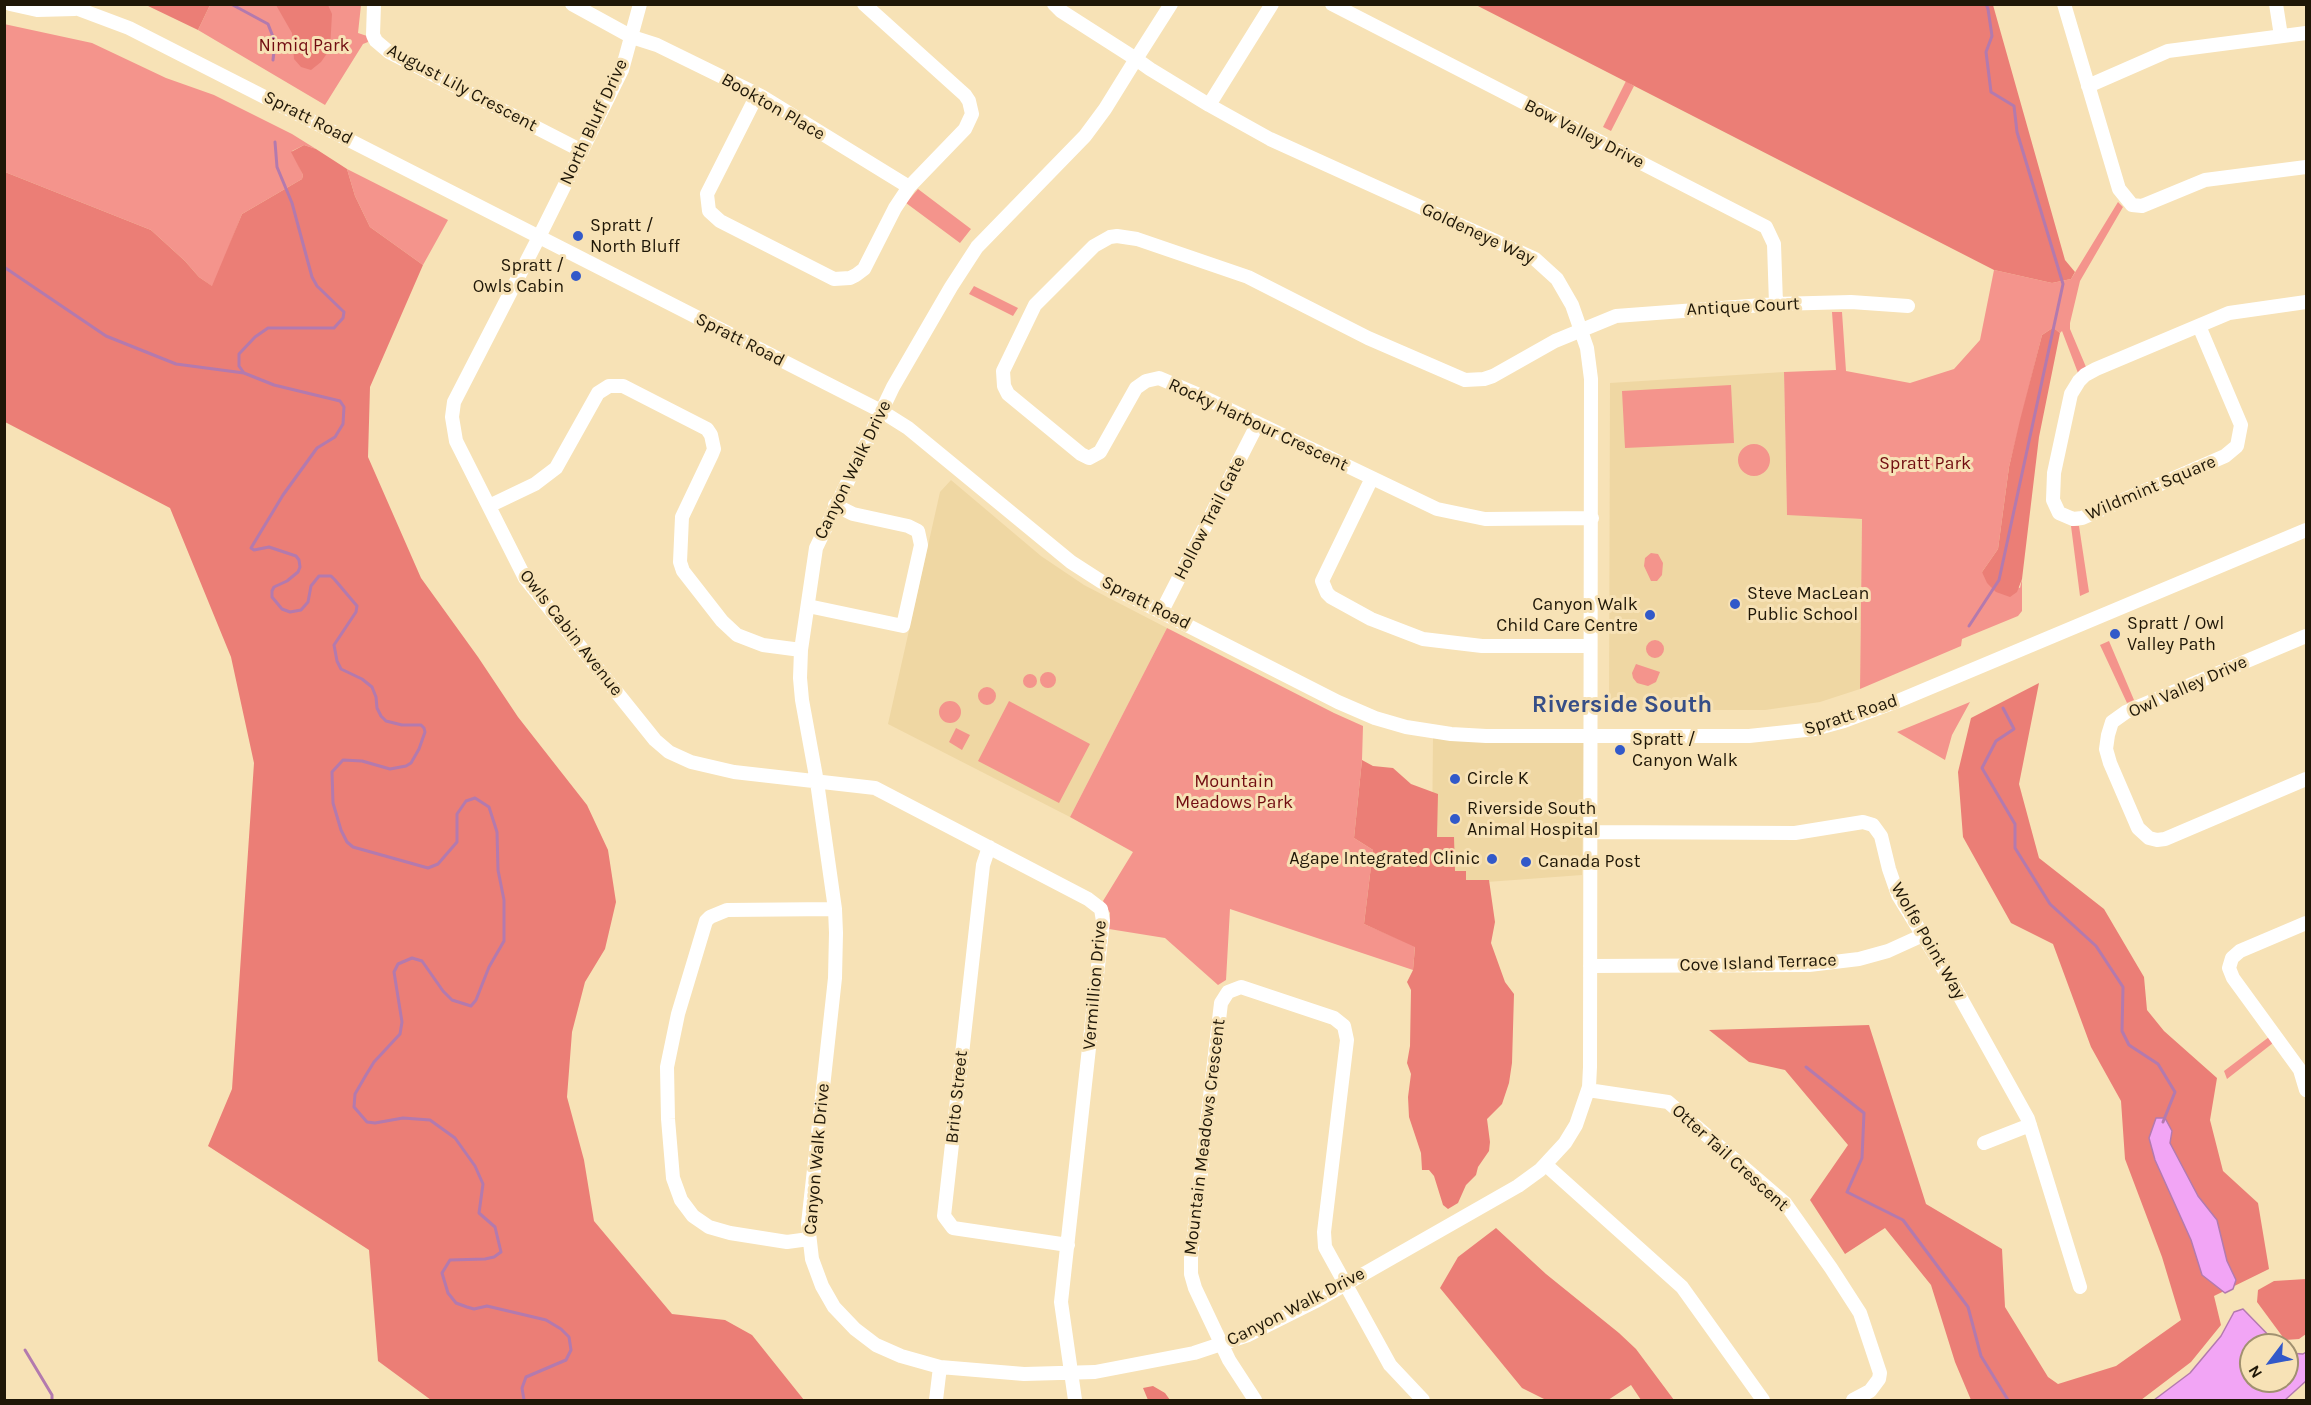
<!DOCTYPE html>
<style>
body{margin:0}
#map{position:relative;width:2311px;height:1405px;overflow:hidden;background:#f7e2b6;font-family:Karla,sans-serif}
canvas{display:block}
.frame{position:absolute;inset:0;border:6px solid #1f1707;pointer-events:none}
.north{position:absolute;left:2239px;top:1333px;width:60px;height:60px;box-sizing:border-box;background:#f7e2b6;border:2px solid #a19170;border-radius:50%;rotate:238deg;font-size:16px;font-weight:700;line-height:24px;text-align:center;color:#1f1707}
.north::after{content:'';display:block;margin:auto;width:21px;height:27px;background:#3259c9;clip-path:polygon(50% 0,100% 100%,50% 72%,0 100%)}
</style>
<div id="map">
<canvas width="2311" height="1405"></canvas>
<div class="frame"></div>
<div class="north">N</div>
</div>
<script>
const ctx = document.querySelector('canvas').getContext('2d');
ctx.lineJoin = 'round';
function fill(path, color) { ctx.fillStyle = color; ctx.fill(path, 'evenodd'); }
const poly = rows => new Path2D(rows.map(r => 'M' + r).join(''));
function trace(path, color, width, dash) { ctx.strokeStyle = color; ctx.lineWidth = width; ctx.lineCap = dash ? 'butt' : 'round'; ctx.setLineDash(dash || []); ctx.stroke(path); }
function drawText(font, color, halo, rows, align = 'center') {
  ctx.font = font + ' Karla,sans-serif'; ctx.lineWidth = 6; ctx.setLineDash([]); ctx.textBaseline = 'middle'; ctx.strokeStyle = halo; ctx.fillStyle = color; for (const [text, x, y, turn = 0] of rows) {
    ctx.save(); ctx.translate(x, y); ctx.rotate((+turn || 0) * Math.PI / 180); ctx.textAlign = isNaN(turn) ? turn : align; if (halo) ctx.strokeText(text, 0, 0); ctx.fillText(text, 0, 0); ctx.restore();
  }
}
fill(poly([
 [1784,372,1787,514,1862,519,1860,689,1820,702,1765,710,1609,710,1610,383],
 [951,480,1041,556,1084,585,1167,628,1070,817,888,724,940,492],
 [1433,737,1584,740,1582,875,1460,884,1450,876,1432,842]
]), '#efd7a3');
fill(poly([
 [210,5,361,5,358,33,367,36,368,42,363,44,325,105,198,30],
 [4,24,92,43,166,78,214,95,292,134,316,149,304,145,292,151,303,175,302,179,242,214,213,287,199,277,185,261,151,230,5,172],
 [1626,81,1634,86,1611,131,1603,127],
 [347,169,448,220,423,265,370,227,355,196],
 [918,189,971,229,960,243,906,203],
 [2118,202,2123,207,2080,281,2070,323,2070,329,2086,367,2078,373,2062,331,2060,333,2055,329,2051,329,2042,335,2009,467,1998,549,1982,572,2020,588,2022,579,2022,611,2018,616,1962,639,1961,646,1860,689,1862,519,1787,515,1784,372,1836,370,1832,312,1842,312,1846,371,1910,383,1954,369,1980,340,1994,270,2052,283,2071,279],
 [974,286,1018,308,1013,316,969,294],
 [1731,385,1734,443,1625,448,1622,391],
 '1738 460a16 16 0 1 1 32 0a16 16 0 1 1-32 0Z',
 [2071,526,2079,526,2089,592,2080,596],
 [1651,553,1658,554,1663,563,1662,575,1657,581,1651,581,1644,566,1645,558],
 [1167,628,1334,713,1363,726,1362,760,1354,838,1373,850,1364,924,1415,946,1413,970,1230,909,1226,980,1218,985,1165,938,1109,929,1110,913,1103,901,1133,852,1070,817],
 '1646 649a9 9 0 1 1 18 0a9 9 0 1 1-18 0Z',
 [2109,641,2134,700,2127,703,2100,645],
 [1636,664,1660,672,1656,682,1648,686,1637,683,1633,678,1632,673],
 '1040 680a8 8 0 1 1 16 0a8 8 0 1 1-16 0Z',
 '1023 681a7 7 0 1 1 14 0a7 7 0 1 1-14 0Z',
 '978 696a9 9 0 1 1 18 0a9 9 0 1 1-18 0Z',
 '939 712a11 11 0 1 1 22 0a11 11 0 1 1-22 0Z',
 [1009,701,1090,744,1059,803,978,761],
 [1970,702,1952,735,1945,760,1897,732],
 [956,728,970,735,962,750,949,742],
 [2269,1037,2273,1043,2227,1079,2224,1071]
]), '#f4948c');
fill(poly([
 [146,5,210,5,198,30],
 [276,5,328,5,332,14,330,49,321,62,311,70,301,67,294,59,292,33],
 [1476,5,1993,5,2065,260,2075,272,2071,279,2052,283,1994,270],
 [304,145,316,149,347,169,355,196,370,227,423,265,370,387,368,457,421,578,478,657,518,717,587,805,608,850,616,902,605,949,585,982,572,1032,567,1097,584,1160,594,1221,672,1314,725,1320,752,1335,804,1400,431,1400,378,1361,369,1250,208,1146,232,1089,254,763,231,657,170,508,5,422,5,172,151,230,185,261,199,277,212,286,242,214,302,179,303,175,291,152],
 [2051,329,2055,329,2060,333,2039,437,2022,579,2017,592,2010,597,1996,592,1987,583,1982,572,1998,549,2009,467,2020,420,2042,335],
 [2039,683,2019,784,2039,858,2104,909,2144,977,2147,1010,2164,1031,2217,1078,2210,1120,2223,1171,2258,1203,2269,1269,2214,1296,2221,1325,2191,1362,2141,1400,1971,1400,1955,1362,1931,1285,1885,1228,1845,1254,1810,1200,1848,1145,1785,1070,1749,1062,1709,1030,1869,1025,1926,1204,2002,1249,2005,1307,2048,1377,2058,1384,2116,1366,2181,1320,2162,1257,2125,1159,2121,1101,2091,1047,2053,944,2011,923,1963,837,1958,772,1971,718],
 [1362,760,1373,766,1393,768,1411,784,1438,794,1437,837,1454,837,1455,871,1466,871,1466,880,1489,880,1495,922,1491,943,1505,982,1514,994,1512,1063,1509,1083,1502,1104,1487,1119,1490,1142,1489,1151,1478,1167,1476,1175,1466,1185,1458,1203,1448,1209,1443,1205,1434,1176,1429,1170,1422,1170,1421,1153,1409,1117,1408,1097,1411,1074,1407,1063,1410,1046,1411,990,1407,982,1413,970,1415,947,1364,924,1373,850,1354,838],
 [1496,1228,1546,1274,1619,1333,1636,1349,1674,1400,1641,1400,1631,1385,1608,1400,1546,1400,1522,1388,1440,1288,1458,1257],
 [2306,1279,2306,1334,2299,1339,2285,1340,2257,1302,2258,1290,2274,1281],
 [1153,1386,1165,1393,1170,1400,1148,1400,1143,1388]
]), '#eb7e76');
const water = poly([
 [2156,1118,2165,1118,2172,1131,2170,1143,2198,1196,2217,1220,2227,1261,2236,1280,2233,1289,2225,1293,2202,1275,2191,1240,2155,1160,2149,1138,2156,1118],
 [2243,1309,2278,1345,2251,1345,2251,1381,2287,1381,2287,1353,2303,1354,2306,1352,2306,1381,2285,1400,2154,1400,2190,1373,2221,1336,2234,1312,2243,1309]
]);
fill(water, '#f2a5f5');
trace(water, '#b37aae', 1.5);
trace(poly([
 [231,4,268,24,275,42,273,60],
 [275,142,277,167,292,203,312,277,317,286,344,312,343,318,334,328,268,328,255,337,239,354,239,366,244,373,274,385,340,401,344,407,343,424,335,437,317,448,283,495,251,548,254,550,269,547,296,556,299,560,300,567,298,572,287,581,274,587,272,591,272,597,282,609,290,612,301,610,308,602,311,586,319,576,331,576,335,580,357,606,356,612,334,645,337,661,341,669,362,679,372,687,376,697,377,708,381,716,386,721,402,725,421,725,424,728,425,732,419,749,411,763,406,766,390,769,362,761,343,760,332,772,333,803,341,830,347,842,353,847,428,868,438,864,457,842,457,814,466,801,475,798,489,807,497,832,498,870,504,900,504,941,489,967,476,1000,471,1006,452,1000,443,991,422,961,412,958,398,964,394,972,402,1022,400,1034,374,1062,366,1075,355,1094,354,1107,367,1122,375,1123,403,1118,430,1120,455,1138,475,1166,483,1184,479,1213,495,1227,501,1252,494,1257,485,1259,450,1260,442,1273,448,1293,456,1303,467,1307,474,1309,487,1306,546,1320,561,1329,569,1337,571,1350,566,1360,526,1377,522,1388,524,1400],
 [4,267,106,336,176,364,244,373],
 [1969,626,1999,580,2063,284,2017,132,2014,106,1991,92,1986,52,1992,36,1988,9,1986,4],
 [2003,708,2014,729,1996,741,1982,768,2015,824,2015,848,2050,904,2096,946,2123,987,2122,1031,2129,1045,2158,1064,2175,1092,2163,1122],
 [1806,1067,1864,1113,1862,1158,1847,1192,1903,1220,1968,1307,1981,1356,2008,1400],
 [25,1350,52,1395,52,1400]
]), '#b37aae', 3);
trace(poly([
 [10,4,37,10,75,9],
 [65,4,129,28,881,411,908,428,1071,562,1102,582,1338,702,1375,718,1406,727,1451,734,1486,736,1749,736,1815,729,1844,721,1898,701,2306,530],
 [374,4,373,35,376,41,389,52,582,151],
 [572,4,632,37,657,45,761,96,909,187],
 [640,4,622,70,539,237,454,402,452,417,456,441,525,578,655,740,669,752,691,762,734,772,875,788,1088,899,1101,909,1103,921,1061,1302,1075,1400],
 [1054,4,1061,11,1136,59,1150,69,1209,105,1270,139,1535,259,1557,279,1572,305,1587,348,1591,379,1590,1067,1589,1087,1576,1125,1565,1143,1540,1170,1518,1186,1318,1300,1248,1335,1194,1353,1095,1372,1024,1374,940,1367,901,1356,876,1345,855,1329,834,1307,822,1286,812,1259,808,1224,835,978,836,933,835,909,817,782,802,700,800,678,801,650,816,548,893,387,951,287,977,247,1085,136,1105,109,1136,59,1171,4],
 [1332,4,1766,227,1774,244,1776,304],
 [2064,4,2119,189,2132,205,2142,206,2205,180,2306,167],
 [2276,4,2281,36],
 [2088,86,2168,51,2306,33],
 [757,95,707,194,709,211,720,221,834,279,850,278,856,275,864,269,895,208,909,187,965,129,972,114,969,101,965,95,864,4],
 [1209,105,1272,4],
 [2199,326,2241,425,2237,446,2225,456,2082,518,2073,519,2059,513,2053,500,2054,473,2071,394,2079,381,2085,375,2096,369,2229,313,2306,302],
 [1372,478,1322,581,1327,593,1331,597,1371,619,1423,639,1482,646,1589,646],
 [489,506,535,484,556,468,598,393,609,386,623,386,707,429,711,435,714,449,712,454,682,517,680,562,683,571,722,621,737,635,763,645,801,650],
 [1592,518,1485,519,1437,509,1199,395,1159,378,1146,381,1136,388,1100,452,1089,458,1081,454,1008,394,1004,386,1003,371,1035,305,1094,246,1110,237,1117,236,1137,239,1248,277,1368,338,1465,380,1484,379,1493,376,1555,341,1616,316,1776,304,1851,302,1908,306],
 [808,606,903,626,921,545,918,531,908,526,853,514,835,505],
 [1162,611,1257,425],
 [2306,636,2126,712,2112,722,2108,735,2106,749,2110,763,2138,828,2149,838,2157,840,2165,839,2306,779],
 [1589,832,1795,833,1863,822,1873,825,1881,836,1889,869,1898,895,1954,986,2028,1119,2080,1287],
 [989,847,983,865,944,1216,953,1228,1068,1245],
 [2306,923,2240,951,2232,958,2229,968,2233,978,2300,1070,2306,1090],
 [1590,966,1809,965,1859,959,1888,951,1921,936],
 [1588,1090,1668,1102,1785,1203,1831,1268,1860,1313,1880,1373,1879,1379,1870,1391,1853,1400],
 [1984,1143,2030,1125],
 [1546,1165,1682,1287,1763,1400],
 [809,1239,787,1242,730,1233,709,1227,693,1216,681,1200,673,1178,668,1119,667,1067,678,1014,706,921,710,917,727,910,835,909],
 [936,1400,940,1367],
 [1255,1400,1229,1360,1195,1288,1191,1274,1191,1258,1221,1003,1228,992,1241,987,1334,1018,1344,1026,1347,1040,1324,1232,1325,1247,1390,1365,1423,1400]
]), '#fff', 14);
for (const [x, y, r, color] of [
 [578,236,6,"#3259c9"],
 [576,276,6,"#3259c9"],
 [1735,604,6,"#3259c9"],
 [1650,615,6,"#3259c9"],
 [2115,634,6,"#3259c9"],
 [1620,750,6,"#3259c9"],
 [1455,779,6,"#3259c9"],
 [1455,819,6,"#3259c9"],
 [1492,859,6,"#3259c9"],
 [1526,862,6,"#3259c9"]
]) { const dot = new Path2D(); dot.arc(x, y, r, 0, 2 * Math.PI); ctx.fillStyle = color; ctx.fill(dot); trace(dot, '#f7e2b6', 2); }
drawText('18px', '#710c11', '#f7e2b6', [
 ["Nimiq Park",304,46],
 ["Spratt Park",1925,464],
 ["Mountain",1234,782],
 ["Meadows Park",1234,803]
]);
drawText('18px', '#1f1707', '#f7e2b6', [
 ["August Lily Crescent",462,88,28],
 ["Bookton Place",773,107,30],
 ["Spratt Road",308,118,27],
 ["North Bluff Drive",594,122,-65],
 ["Bow Valley Drive",1584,134,27],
 ["Goldeneye Way",1478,234,25],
 ["Antique Court",1743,307,-3],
 ["Spratt Road",740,340,27],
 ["Rocky Harbour Crescent",1258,425,25],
 ["Canyon Walk Drive",853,470,-64],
 ["Wildmint Square",2151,488,-23],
 ["Hollow Trail Gate",1210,518,-63],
 ["Spratt Road",1146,603,27],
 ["Owls Cabin Avenue",571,633,52],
 ["Owl Valley Drive",2188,687,-24],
 ["Spratt Road",1851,715,-18],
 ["Wolfe Point Way",1928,941,60],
 ["Cove Island Terrace",1758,963,-2],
 ["Vermillion Drive",1095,985,-85],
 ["Brito Street",957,1097,-84],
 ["Mountain Meadows Crescent",1205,1137,-83],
 ["Otter Tail Crescent",1730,1158,42],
 ["Canyon Walk Drive",817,1159,-85],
 ["Canyon Walk Drive",1296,1307,-27]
]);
drawText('18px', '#1f1707', '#f7e2b6', [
 ["Spratt /",590,226],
 ["North Bluff",590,247],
 ["Spratt /",564,266,"right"],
 ["Owls Cabin",564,287,"right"],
 ["Steve MacLean",1747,594],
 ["Public School",1747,615],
 ["Canyon Walk",1638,605,"right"],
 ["Child Care Centre",1638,626,"right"],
 ["Spratt / Owl",2127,624],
 ["Valley Path",2127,645],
 ["Spratt /",1632,740],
 ["Canyon Walk",1632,761],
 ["Circle K",1467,779],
 ["Riverside South",1467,809],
 ["Animal Hospital",1467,830],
 ["Agape Integrated Clinic",1480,859,"right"],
 ["Canada Post",1538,862]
], 'left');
drawText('bold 24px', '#364e87', '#f7e2b6', [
 ["Riverside South",1622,705]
]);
</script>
